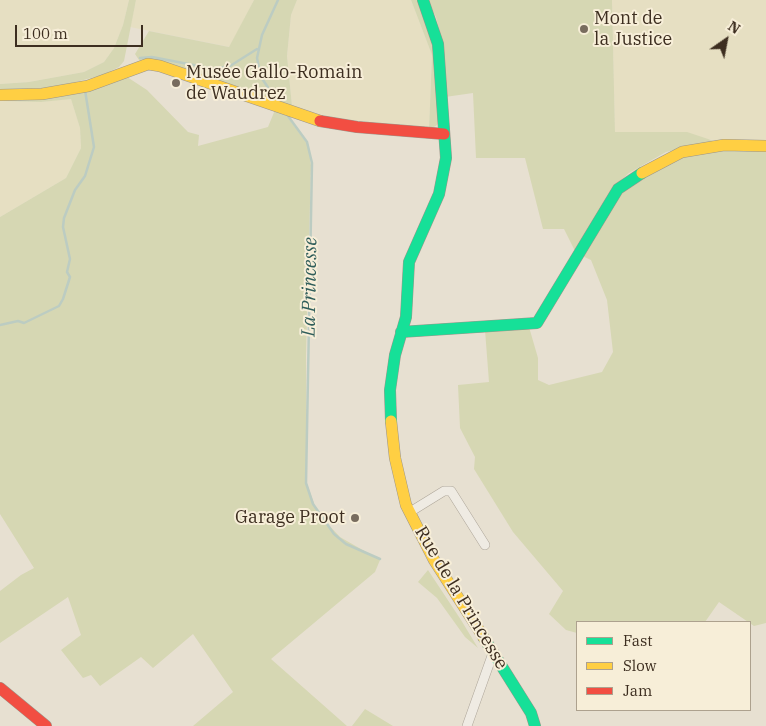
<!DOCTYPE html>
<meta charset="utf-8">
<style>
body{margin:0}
#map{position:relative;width:766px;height:726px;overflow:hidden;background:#e7e0d1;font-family:"IBM Plex Serif",serif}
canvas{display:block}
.legend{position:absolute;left:576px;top:621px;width:175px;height:90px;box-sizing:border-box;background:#f7eed8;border:1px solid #ada18e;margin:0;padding:6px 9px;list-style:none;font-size:15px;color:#3d2e20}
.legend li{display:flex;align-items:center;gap:10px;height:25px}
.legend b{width:25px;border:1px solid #ada18e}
.north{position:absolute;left:701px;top:15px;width:50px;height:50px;-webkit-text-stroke:4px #f7eed8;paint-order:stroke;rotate:33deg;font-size:14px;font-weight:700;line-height:20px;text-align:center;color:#3d2e20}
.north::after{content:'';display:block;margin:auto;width:18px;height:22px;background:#3d2e20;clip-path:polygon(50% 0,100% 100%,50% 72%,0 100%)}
.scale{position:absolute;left:15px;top:25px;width:128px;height:22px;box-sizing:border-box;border:2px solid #3d2e20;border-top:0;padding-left:6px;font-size:15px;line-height:18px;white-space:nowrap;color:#3d2e20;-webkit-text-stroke:4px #f7eed8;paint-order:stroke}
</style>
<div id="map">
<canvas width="766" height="726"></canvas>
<ul class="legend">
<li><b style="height:6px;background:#16e098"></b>Fast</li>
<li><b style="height:6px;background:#ffcf43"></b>Slow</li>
<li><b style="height:6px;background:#f24e42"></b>Jam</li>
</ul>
<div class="north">N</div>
<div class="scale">100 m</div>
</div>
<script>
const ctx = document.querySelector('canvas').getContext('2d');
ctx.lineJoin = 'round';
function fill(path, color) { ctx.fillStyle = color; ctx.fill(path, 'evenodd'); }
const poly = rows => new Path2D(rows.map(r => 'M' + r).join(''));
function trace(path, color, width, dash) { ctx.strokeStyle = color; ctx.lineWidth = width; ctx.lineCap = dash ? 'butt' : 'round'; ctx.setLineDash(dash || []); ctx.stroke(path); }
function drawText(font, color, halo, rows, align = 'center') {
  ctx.font = font + ' "IBM Plex Serif",serif'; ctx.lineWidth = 4; ctx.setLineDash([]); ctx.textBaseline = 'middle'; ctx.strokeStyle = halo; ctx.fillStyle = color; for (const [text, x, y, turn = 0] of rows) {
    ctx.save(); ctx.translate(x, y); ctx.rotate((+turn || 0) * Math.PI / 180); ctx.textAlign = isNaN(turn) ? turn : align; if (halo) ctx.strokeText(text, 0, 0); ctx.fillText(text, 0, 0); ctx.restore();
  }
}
fill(poly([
 [0,0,129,0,123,25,114,48,104,62,84,72,29,82,0,84],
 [136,0,254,0,230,47,130,27],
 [297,0,411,0,432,55,429,129,334,118,292,106,287,56,291,15],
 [612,0,766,0,766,144,615,132],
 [71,98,80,128,81,148,66,178,0,217,0,101,41,102]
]), '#e6dfc2');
fill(poly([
 [129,0,136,0,124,61,119,67,103,75,56,87,0,91,0,84,29,82,84,72,104,62,114,48,123,25],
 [254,0,297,0,291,15,287,56,292,106,139,60,135,54,149,31,229,47],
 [411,0,419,0,435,40,441,120,436,126,429,129,432,55],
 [427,0,612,0,615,132,687,132,714,141,666,152,629,173,613,187,691,151,766,149,766,623,754,626,719,602,705,622,577,622,577,633,566,630,549,614,563,591,513,532,474,469,475,457,460,428,458,385,489,382,485,330,529,327,538,358,538,380,549,385,602,372,613,352,607,300,591,260,576,253,564,229,543,229,525,158,476,158,473,93,445,97,443,46,436,17],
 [124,75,147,90,188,132,199,135,198,146,268,127,275,110,287,116,308,145,311,165,306,356,307,484,315,506,326,522,340,537,380,560,375,572,271,659,347,726,193,726,233,692,193,634,153,668,141,657,100,686,91,675,83,678,61,650,81,635,68,597,0,643,0,591,21,575,34,568,0,514,0,217,66,178,81,148,80,128,71,99,41,102,0,101],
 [428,570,461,620,478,648,465,637,437,598,418,582],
 [365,709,393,726,352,726]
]), '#d6d7b3');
trace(poly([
 [140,58,152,57,214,69,230,66,257,49],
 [277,101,261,77,257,58,262,35,278,0],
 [288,116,307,142,312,163,306,483,313,504,334,534,346,544,380,559],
 [0,325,18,321,24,323,59,306,63,299,70,277,67,272,70,259,63,227,64,218,75,190,85,176,94,147,85,90]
]), '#bcccc2', 2.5);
const street = poly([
 [410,512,444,491,451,491,485,545],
 [467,726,493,653]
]);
const fast = poly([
 [401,332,537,323,618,189,642,173],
 [391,421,390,390,395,355,406,317,409,262,439,194,446,158,438,44,423,0],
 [484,638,531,713,535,726]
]);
const slow = poly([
 [0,95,42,94,88,86,148,64,160,66,320,121],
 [642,173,682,152,724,145,766,146],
 [391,421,395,458,406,505,434,560,484,638]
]);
const jam = poly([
 [320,121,357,127,444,134],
 [0,688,46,726]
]);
trace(street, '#ada599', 10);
trace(fast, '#9c958a', 12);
trace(slow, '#9c958a', 12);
trace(jam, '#9c958a', 12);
trace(street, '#efebe3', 9);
trace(fast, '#16e098', 11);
trace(slow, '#ffcf43', 11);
trace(jam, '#f24e42', 11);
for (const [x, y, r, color] of [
 [584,29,5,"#786c5e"],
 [176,83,5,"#786c5e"],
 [355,518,5,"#786c5e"]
]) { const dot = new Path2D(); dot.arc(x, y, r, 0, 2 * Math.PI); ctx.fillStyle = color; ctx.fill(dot); trace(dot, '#f7eed8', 2); }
drawText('18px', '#3d2e20', '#f7eed8', [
 ["Mont de",594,19],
 ["la Justice",594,40],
 ["Musée Gallo-Romain",186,73],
 ["de Waudrez",186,94],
 ["Garage Proot",345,518,"right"]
], 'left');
drawText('18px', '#3d2e20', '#f7eed8', [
 ["Rue de la Princesse",461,598,59]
]);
drawText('italic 19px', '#2f5d5a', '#f7eed8', [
 ["La Princesse",310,287,-89]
]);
</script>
